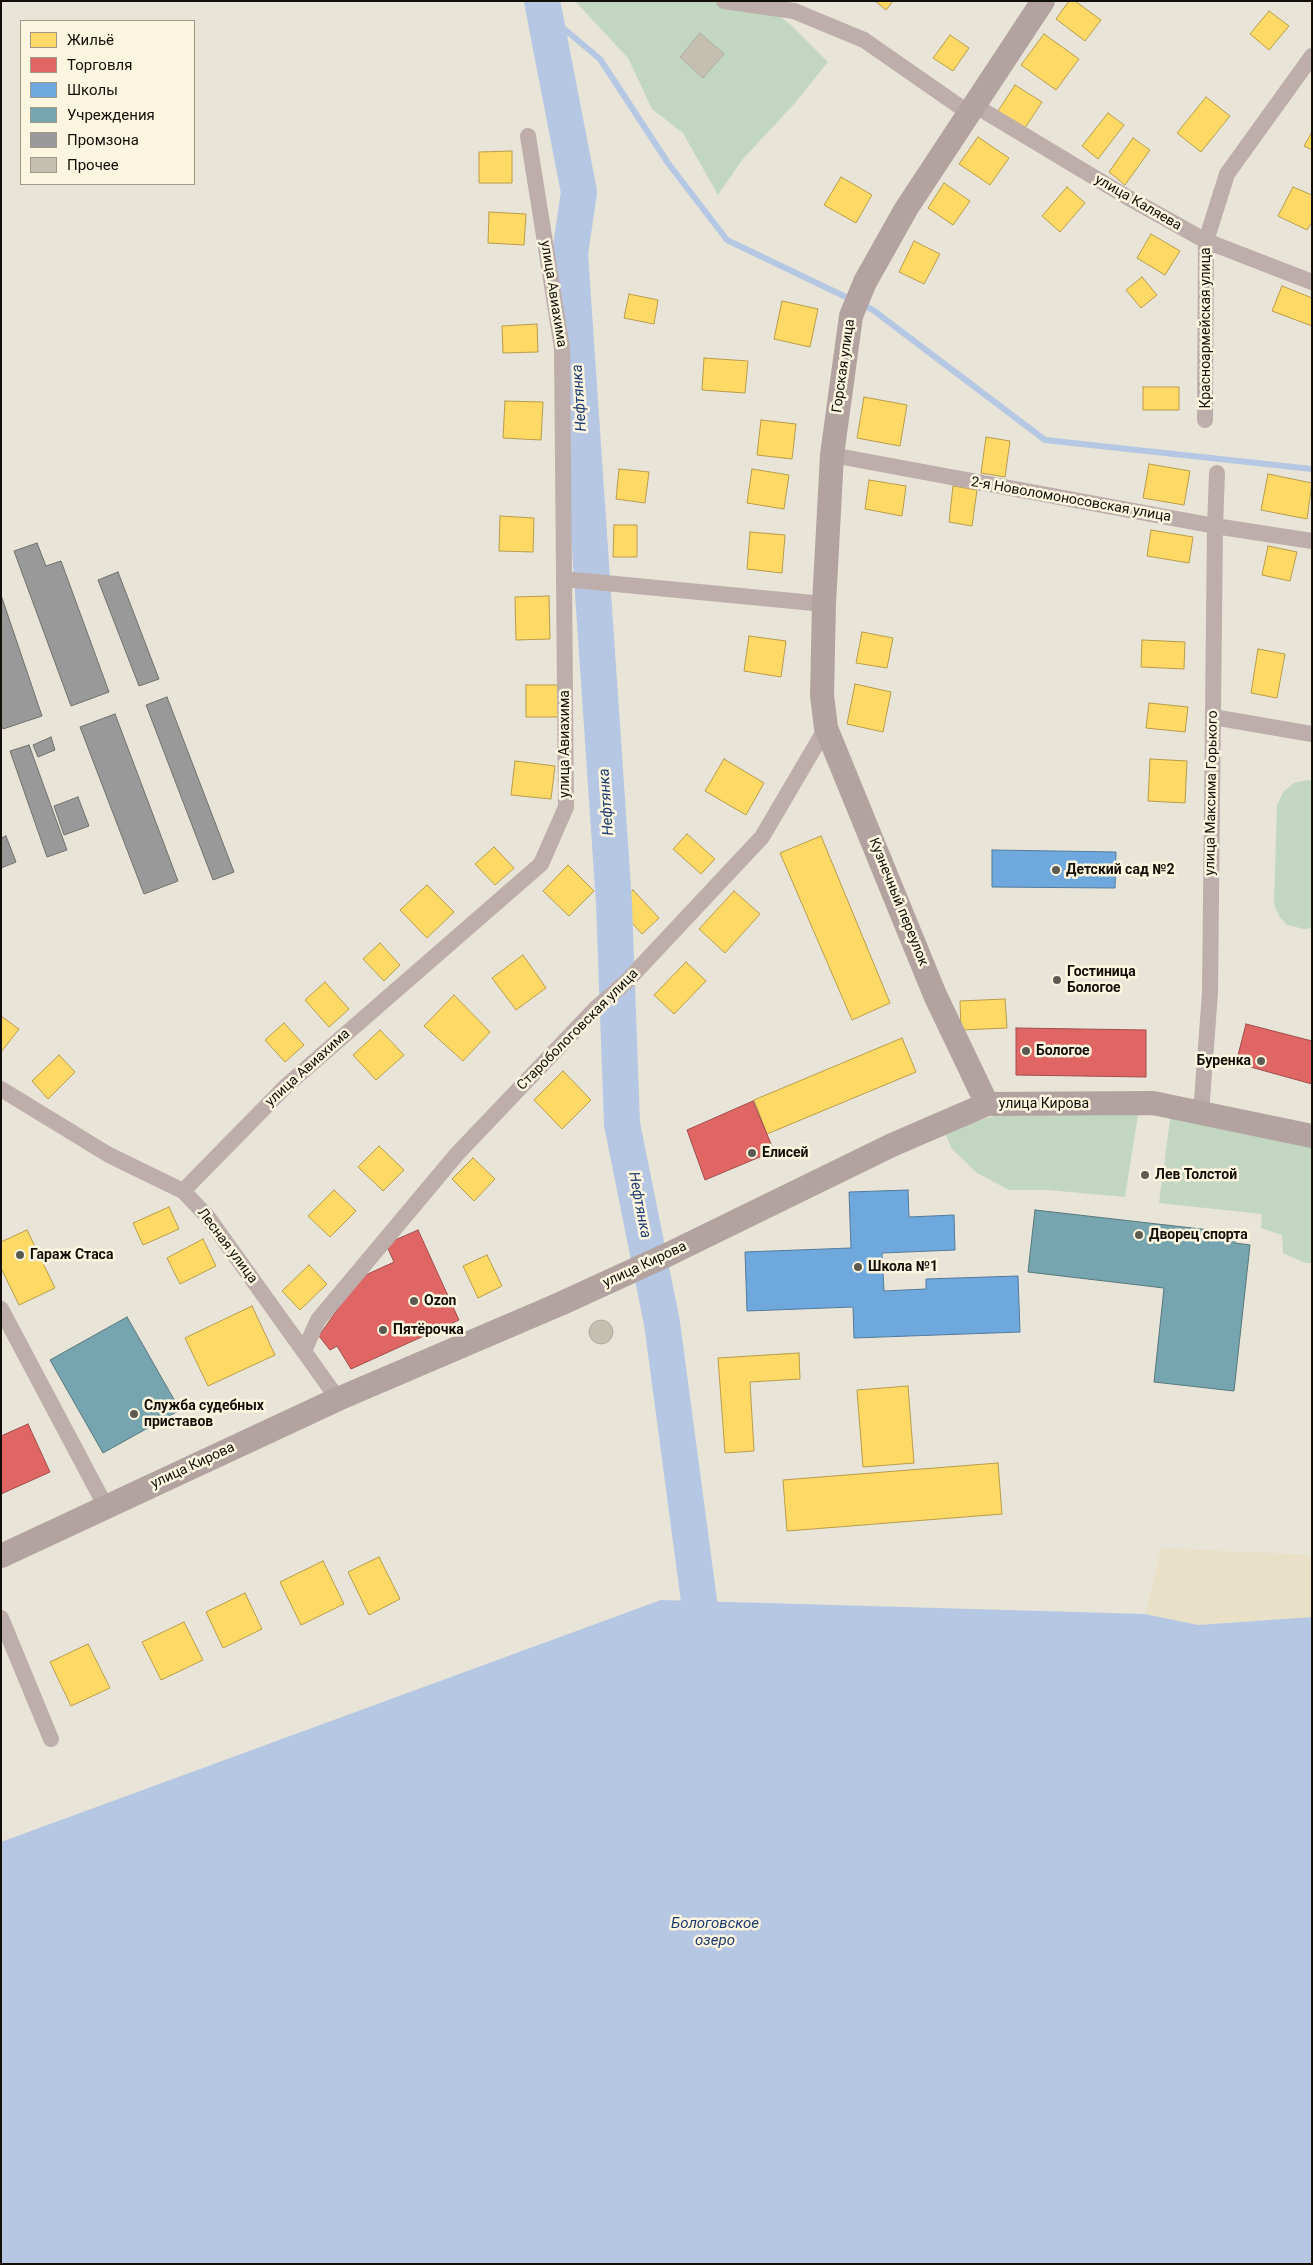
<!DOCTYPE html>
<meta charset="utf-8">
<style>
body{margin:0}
#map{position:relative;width:1313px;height:2265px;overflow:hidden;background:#e8e4d8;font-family:Roboto,sans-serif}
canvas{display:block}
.frame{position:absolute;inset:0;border:2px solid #110f08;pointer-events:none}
.legend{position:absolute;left:20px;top:20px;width:175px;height:165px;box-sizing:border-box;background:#fcf5df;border:1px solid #9e9989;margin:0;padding:6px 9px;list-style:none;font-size:15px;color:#110f08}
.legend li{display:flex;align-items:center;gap:10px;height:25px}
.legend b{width:25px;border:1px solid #9e9989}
</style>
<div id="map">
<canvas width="1313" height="2265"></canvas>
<div class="frame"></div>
<ul class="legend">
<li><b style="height:14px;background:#ffd966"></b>Жильё</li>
<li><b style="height:14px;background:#e06666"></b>Торговля</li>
<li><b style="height:14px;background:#6fa8dc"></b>Школы</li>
<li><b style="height:14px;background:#76a5af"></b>Учреждения</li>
<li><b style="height:14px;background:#999"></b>Промзона</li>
<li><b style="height:14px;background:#c4bfaf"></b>Прочее</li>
</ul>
</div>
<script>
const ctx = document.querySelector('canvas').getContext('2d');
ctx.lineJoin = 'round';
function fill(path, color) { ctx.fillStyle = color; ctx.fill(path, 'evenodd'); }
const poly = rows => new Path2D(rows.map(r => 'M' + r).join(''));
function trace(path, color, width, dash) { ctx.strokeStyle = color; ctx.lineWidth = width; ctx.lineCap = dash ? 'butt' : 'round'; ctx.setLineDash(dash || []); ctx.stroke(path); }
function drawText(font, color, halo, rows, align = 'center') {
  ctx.font = font + ' Roboto,sans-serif'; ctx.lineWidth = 5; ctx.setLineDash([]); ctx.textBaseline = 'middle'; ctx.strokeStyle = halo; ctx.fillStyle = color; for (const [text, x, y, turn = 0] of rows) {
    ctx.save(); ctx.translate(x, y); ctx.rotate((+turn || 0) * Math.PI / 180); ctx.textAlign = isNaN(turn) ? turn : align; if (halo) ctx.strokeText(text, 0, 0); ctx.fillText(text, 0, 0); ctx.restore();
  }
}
fill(poly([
 [575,1,758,1,791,25,828,62,794,104,742,160,718,195,683,133,652,109,628,58],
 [1307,780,1312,781,1312,928,1304,929,1287,925,1279,916,1274,904,1277,805,1284,791,1294,783],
 [1140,1102,1125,1197,1048,1190,1009,1190,977,1173,952,1149,945,1133,980,1120,1021,1109],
 [1172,1105,1312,1135,1312,1263,1305,1263,1283,1253,1282,1235,1261,1228,1262,1214,1159,1203]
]), '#c2d6c2');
fill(poly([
 [1161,1548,1312,1555,1312,1617,1198,1625,1145,1614]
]), '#e8e1c7');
fill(poly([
 [661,1600,1145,1614,1198,1625,1312,1617,1312,2264,1,2264,1,1842]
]), '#b6c7e3');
const homes = poly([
 [875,1,893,1,886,10,875,1],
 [1069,1,1075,1,1101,20,1085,41,1056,19,1069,1],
 [1269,11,1289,26,1269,50,1250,34,1269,11],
 [1044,34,1079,59,1056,90,1021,65,1044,34],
 [950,35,969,48,953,71,933,58,950,35],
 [1015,85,1042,102,1023,131,996,114,1015,85],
 [1206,97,1230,116,1201,152,1177,133,1206,97],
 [1108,113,1124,125,1098,159,1082,146,1108,113],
 [1312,132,1312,150,1304,146,1312,132],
 [978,137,1009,158,990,185,959,164,978,137],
 [1133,138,1150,150,1125,185,1109,172,1133,138],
 [512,151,512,183,479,183,479,152,512,151],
 [841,177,872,195,856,223,824,205,841,177],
 [944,183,970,201,953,225,928,208,944,183],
 [1067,187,1085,203,1060,232,1042,216,1067,187],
 [1293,187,1312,195,1312,222,1307,230,1278,216,1293,187],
 [489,212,526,214,524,245,488,243,489,212],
 [1151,234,1180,251,1165,275,1137,258,1151,234],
 [914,241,940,254,924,284,899,272,914,241],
 [1142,277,1157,295,1141,308,1126,290,1142,277],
 [1282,286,1312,298,1312,326,1272,311,1282,286],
 [629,294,658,300,654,324,624,318,629,294],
 [782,301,818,309,810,347,774,339,782,301],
 [537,324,538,352,503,353,502,326,537,324],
 [704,358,748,361,745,393,702,390,704,358],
 [1143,387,1179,387,1179,410,1143,410,1143,387],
 [864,397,907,405,900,446,857,438,864,397],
 [505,401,543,402,541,440,503,438,505,401],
 [761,420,796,424,792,459,757,455,761,420],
 [986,437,1010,441,1005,477,981,473,986,437],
 [1149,464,1190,471,1184,505,1143,498,1149,464],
 [619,469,649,472,645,503,616,499,619,469],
 [752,469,789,475,784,509,747,503,752,469],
 [1268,474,1312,483,1307,519,1261,510,1268,474],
 [869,480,906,486,902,516,865,509,869,480],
 [953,486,977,490,972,526,949,522,953,486],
 [500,516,534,518,533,552,499,551,500,516],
 [614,525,637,525,637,557,613,557,614,525],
 [1151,530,1193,537,1189,563,1147,556,1151,530],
 [750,532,785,535,782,573,747,569,750,532],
 [1268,546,1297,552,1290,581,1262,575,1268,546],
 [549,596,550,639,516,640,515,597,549,596],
 [862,632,893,638,887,668,856,663,862,632],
 [749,636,786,641,781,677,744,671,749,636],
 [1142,640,1185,642,1184,669,1141,667,1142,640],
 [1258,649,1285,654,1277,698,1251,693,1258,649],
 [855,684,891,692,883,732,847,724,855,684],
 [526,685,559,685,559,717,526,717,526,685],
 [1149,703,1188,707,1185,732,1146,728,1149,703],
 [724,759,764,783,746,815,705,791,724,759],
 [1150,759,1187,761,1185,803,1148,801,1150,759],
 [515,761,555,766,551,799,511,795,515,761],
 [687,834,715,859,701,874,673,849,687,834],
 [821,836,890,1003,852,1020,780,853,821,836],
 [494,847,514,868,495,885,475,864,494,847],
 [568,865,594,891,569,916,543,891,568,865],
 [427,885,454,912,427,938,400,910,427,885],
 [633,890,659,918,642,934,616,905,633,890],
 [734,891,760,914,725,953,699,929,734,891],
 [380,943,400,965,384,981,363,959,380,943],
 [523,955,546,988,516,1010,492,978,523,955],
 [686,962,706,981,674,1014,654,995,686,962],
 [325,982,349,1009,329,1027,305,1000,325,982],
 [454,995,490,1032,463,1061,424,1026,454,995],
 [1005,999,1007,1028,961,1030,960,1001,1005,999],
 [1,1016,19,1029,1,1052,1,1016],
 [284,1023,304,1045,285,1062,265,1040,284,1023],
 [380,1030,404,1055,376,1080,353,1055,380,1030],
 [902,1038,916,1072,767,1134,754,1100,902,1038],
 [59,1055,75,1072,48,1099,32,1081,59,1055],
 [563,1071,591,1100,562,1129,534,1100,563,1071],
 [379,1146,404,1170,383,1191,358,1167,379,1146],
 [473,1158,495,1179,474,1201,452,1179,473,1158],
 [334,1190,356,1211,330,1237,308,1216,334,1190],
 [169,1207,179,1229,143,1245,133,1223,169,1207],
 [27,1230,55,1288,19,1305,1,1268,1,1242,27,1230],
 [203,1239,216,1266,180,1284,167,1258,203,1239],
 [487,1255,502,1286,478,1298,463,1266,487,1255],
 [309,1265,327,1284,300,1310,282,1291,309,1265],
 [252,1306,275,1355,208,1386,185,1338,252,1306],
 [799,1353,800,1379,750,1382,754,1451,725,1453,718,1358,799,1353],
 [908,1386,914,1463,863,1467,857,1390,908,1386],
 [998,1463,1002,1514,787,1531,783,1480,998,1463],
 [379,1557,400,1599,369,1615,348,1572,379,1557],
 [323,1561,344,1604,301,1625,280,1582,323,1561],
 [245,1593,262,1629,223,1648,206,1612,245,1593],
 [184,1622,203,1660,161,1680,142,1642,184,1622],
 [88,1644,110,1688,71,1706,50,1662,88,1644]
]);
fill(homes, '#ffd966');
trace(homes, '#b89c4a', 1);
const shops = poly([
 [1246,1024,1312,1041,1312,1084,1236,1063,1246,1024],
 [1016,1028,1146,1030,1146,1077,1016,1075,1016,1028],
 [753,1101,774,1151,705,1180,687,1130,753,1101],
 [418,1230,459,1320,351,1369,337,1346,330,1350,319,1336,359,1278,394,1262,386,1244,418,1230],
 [28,1424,50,1472,1,1494,1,1436,28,1424]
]);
fill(shops, '#e06666');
trace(shops, '#a24c4a', 1);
const schools = poly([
 [992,850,1116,852,1115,888,992,887,992,850],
 [908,1190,909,1217,954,1215,955,1250,882,1253,884,1291,926,1289,926,1279,1018,1276,1020,1332,854,1338,853,1307,747,1311,745,1252,851,1248,849,1192,908,1190]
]);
fill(schools, '#6fa8dc');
trace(schools, '#537a9c', 1);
const public = poly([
 [1035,1210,1236,1233,1235,1243,1250,1245,1234,1391,1154,1382,1164,1288,1028,1272,1035,1210],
 [127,1317,180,1410,103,1453,50,1360,127,1317]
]);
fill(public, '#76a5af');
trace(public, '#58787d', 1);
const industry = poly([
 [37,543,46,566,61,561,109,692,71,706,14,551,37,543],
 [118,572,159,679,139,686,98,580,118,572],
 [1,595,42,716,3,729,1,725,1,595],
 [167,697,234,872,213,880,146,705,167,697],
 [115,714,178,881,144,894,80,727,115,714],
 [51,737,55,750,38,757,33,745,51,737],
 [29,745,67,850,47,857,10,751,29,745],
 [78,797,89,826,64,835,54,806,78,797],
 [6,836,16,862,1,868,1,838,6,836]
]);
fill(industry, '#999');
trace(industry, '#70706e', 1);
trace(poly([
 [544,12,600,59,668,163,727,240,873,310,1045,440,1312,469]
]), '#b6c7e3', 6);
trace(poly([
 [542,1,579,192,570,254,614,903,622,1124,662,1323,699,1601]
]), '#b6c7e3', 36);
const building = poly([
 [700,33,724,54,703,78,680,57,700,33],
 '589 1332a12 12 0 1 1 24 0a12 12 0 1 1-24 0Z'
]);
fill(building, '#c4bfaf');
trace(building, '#b0aca3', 1);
trace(poly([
 [724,1,794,11,864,40,969,113],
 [974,105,1127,197,1206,241,1312,282],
 [1205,420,1206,241,1227,174,1312,56],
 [832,455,1215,526,1312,541],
 [564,579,824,604],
 [1213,717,1312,734],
 [1,1089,109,1155,183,1191,207,1216,338,1399],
 [1201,1113,1210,993,1215,526,1217,473],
 [183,1191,286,1086,541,864,566,807,562,348,528,136],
 [1,1309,106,1507],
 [304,1351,318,1320,457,1154,596,1008,627,981,762,837,826,728],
 [1,1618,51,1739]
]), '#bdaeab', 16);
trace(poly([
 [987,1104,935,995,826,728,822,695,824,604,832,455,851,316,865,282,906,209,1043,1],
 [1,1556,338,1399,560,1304,669,1254,892,1145,987,1104,1153,1103,1312,1136]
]), '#b3a3a0', 24);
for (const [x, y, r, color] of [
 [1056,870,5,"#5c5a51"],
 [1057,980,5,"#5c5a51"],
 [1026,1051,5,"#5c5a51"],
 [1261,1061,5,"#5c5a51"],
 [752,1153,5,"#5c5a51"],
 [1145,1175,5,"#5c5a51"],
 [1139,1235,5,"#5c5a51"],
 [20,1255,5,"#5c5a51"],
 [858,1267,5,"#5c5a51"],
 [414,1301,5,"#5c5a51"],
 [383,1330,5,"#5c5a51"],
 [134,1414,5,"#5c5a51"]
]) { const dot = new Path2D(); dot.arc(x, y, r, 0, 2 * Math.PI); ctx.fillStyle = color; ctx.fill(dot); trace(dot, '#fcf5df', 2); }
drawText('14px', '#110f08', '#fcf5df', [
 ["улица Каляева",1138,203,30],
 ["улица Авиахима",553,294,81],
 ["Красноармейская улица",1206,328,-90],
 ["Горская улица",844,366,-82],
 ["2-я Новоломоносовская улица",1071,500,10],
 ["улица Авиахима",565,744,-90],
 ["улица Максима Горького",1212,793,-89],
 ["Кузнечный переулок",898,902,68],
 ["Старобологовская улица",578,1030,-45],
 ["улица Авиахима",308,1068,-42],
 ["улица Кирова",1044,1104],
 ["Лесная улица",227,1246,53],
 ["улица Кирова",645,1265,-25],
 ["улица Кирова",193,1466,-25]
]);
drawText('bold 14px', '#110f08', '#fcf5df', [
 ["Детский сад №2",1066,870],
 ["Гостиница",1067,972],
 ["Бологое",1067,988],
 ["Бологое",1036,1051],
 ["Буренка",1251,1061,"right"],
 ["Елисей",762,1153],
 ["Лев Толстой",1155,1175],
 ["Дворец спорта",1149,1235],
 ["Гараж Стаса",30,1255],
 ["Школа №1",868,1267],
 ["Ozon",424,1301],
 ["Пятёрочка",393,1330],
 ["Служба судебных",144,1406],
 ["приставов",144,1422]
], 'left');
drawText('italic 15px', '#1d3a70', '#fcf5df', [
 ["Нефтянка",580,398,-94],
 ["Нефтянка",607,802,-94],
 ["Нефтянка",639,1205,79],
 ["Бологовское",715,1924],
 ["озеро",715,1941]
]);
</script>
